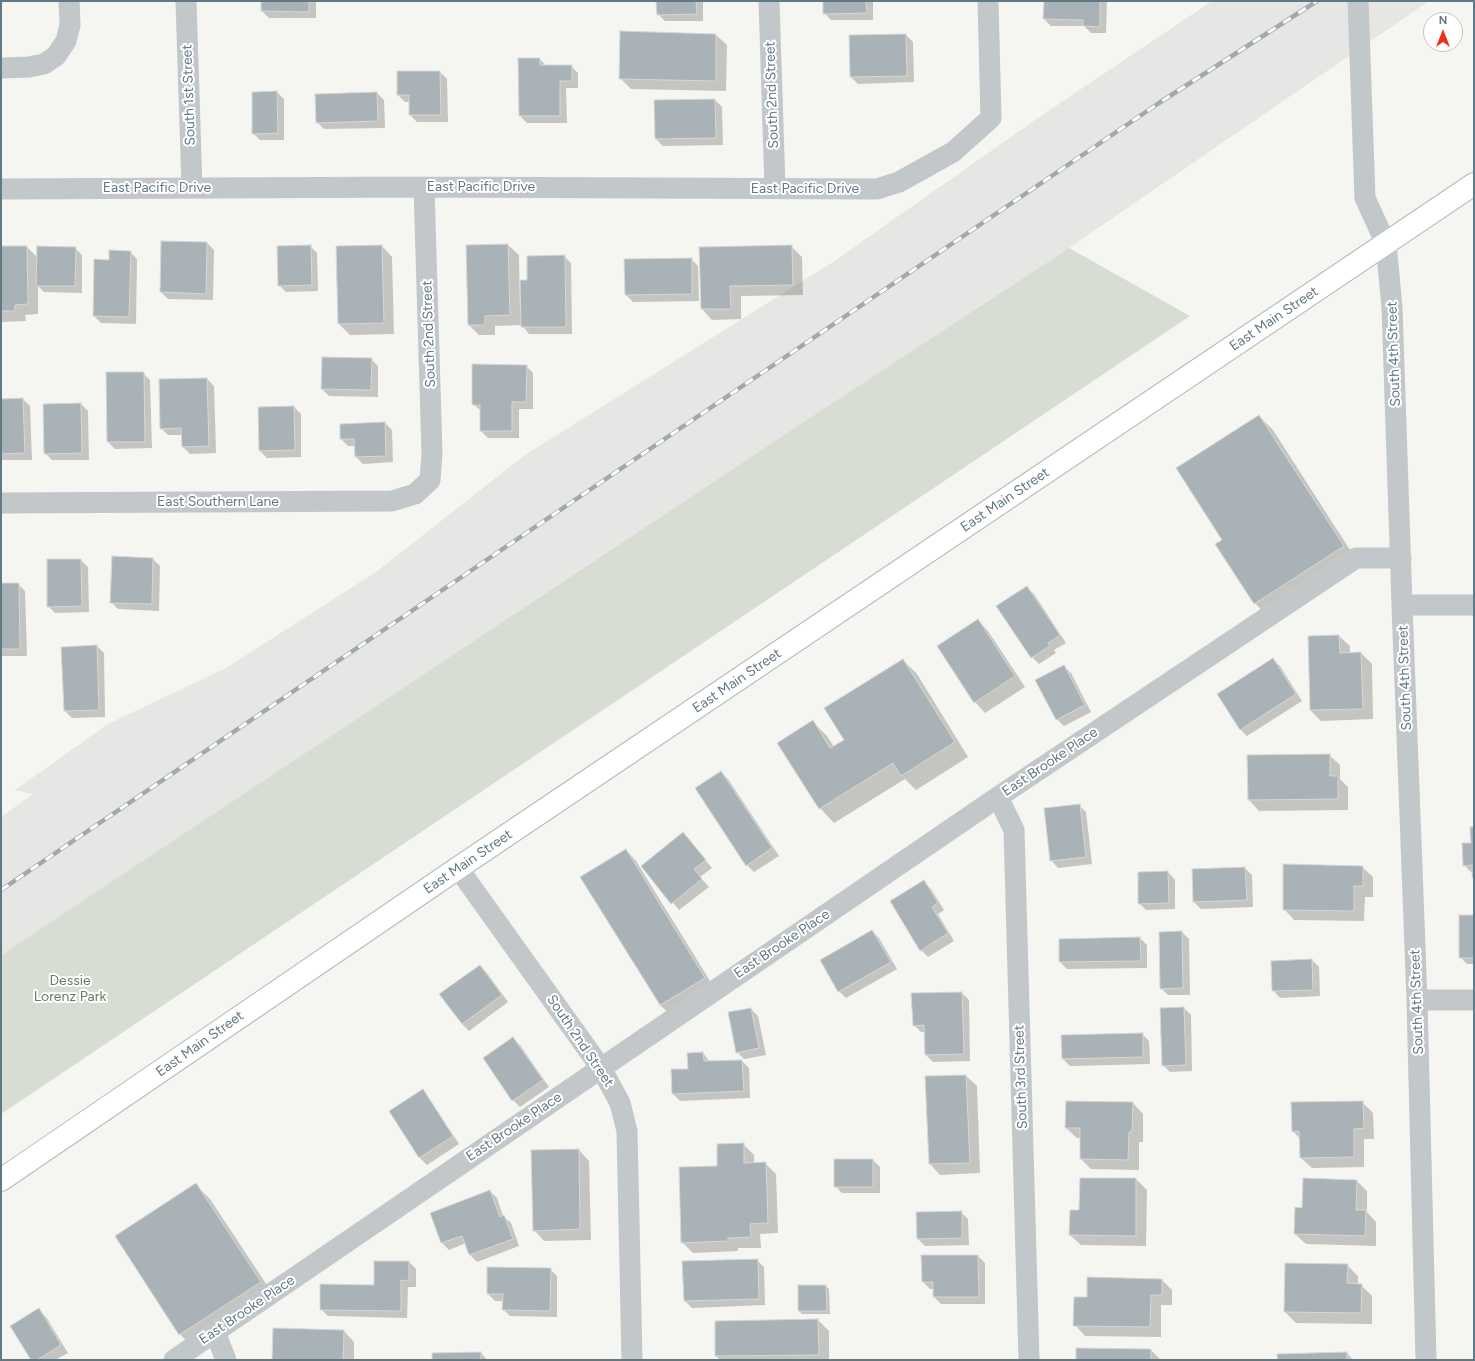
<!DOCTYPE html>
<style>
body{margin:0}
#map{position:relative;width:1475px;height:1361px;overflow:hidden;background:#f5f5f1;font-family:Figtree,sans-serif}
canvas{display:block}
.frame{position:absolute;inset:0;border:2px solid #627984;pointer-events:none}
.north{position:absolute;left:1423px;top:12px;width:40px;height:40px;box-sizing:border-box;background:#fff;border:1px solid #c0c9ce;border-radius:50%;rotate:0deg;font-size:11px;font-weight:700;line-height:16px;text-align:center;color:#627984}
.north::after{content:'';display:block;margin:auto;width:14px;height:18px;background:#ee3019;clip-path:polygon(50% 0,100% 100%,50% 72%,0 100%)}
</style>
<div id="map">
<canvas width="1475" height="1361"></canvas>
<div class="frame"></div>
<div class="north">N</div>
</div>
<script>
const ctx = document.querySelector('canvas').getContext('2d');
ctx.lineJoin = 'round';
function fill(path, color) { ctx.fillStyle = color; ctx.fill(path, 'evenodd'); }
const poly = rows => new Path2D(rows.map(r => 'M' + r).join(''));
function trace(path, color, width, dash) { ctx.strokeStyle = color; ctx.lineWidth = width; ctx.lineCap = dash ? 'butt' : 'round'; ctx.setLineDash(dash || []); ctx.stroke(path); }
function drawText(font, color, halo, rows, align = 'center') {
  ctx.font = font + ' Figtree,sans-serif'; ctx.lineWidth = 4; ctx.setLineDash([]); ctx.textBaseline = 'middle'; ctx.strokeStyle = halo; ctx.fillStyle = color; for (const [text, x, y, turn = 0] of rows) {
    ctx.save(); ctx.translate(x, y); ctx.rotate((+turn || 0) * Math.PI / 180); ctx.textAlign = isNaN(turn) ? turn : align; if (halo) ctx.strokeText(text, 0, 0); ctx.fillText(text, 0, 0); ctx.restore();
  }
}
fill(poly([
 [1212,1,1429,1,1069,248,817,413,1,955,1,817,33,794,15,790,108,724,226,668,376,572,525,455,833,262,1035,120]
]), '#e6e7e5');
fill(poly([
 [1069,248,1190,316,1,1114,1,955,817,413]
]), '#d7ddd2');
fill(poly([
 [262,1,316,1,316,18,269,18,262,11],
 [657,1,703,1,703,21,665,21,658,14],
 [824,1,873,1,873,20,831,20,824,13],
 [1045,1,1107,1,1106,33,1091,33,1084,26,1051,26,1044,19],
 [716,35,727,45,726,91,631,89,620,78],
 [906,35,913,42,914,82,858,84,851,77],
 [540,59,546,66,571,66,578,73,578,88,566,88,567,123,527,123,520,116],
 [440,72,447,79,448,122,417,122,410,115,410,102,405,102,398,95],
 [277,92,284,99,284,140,260,140,253,133,253,93],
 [377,93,384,100,385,128,324,129,317,122],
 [715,100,722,107,723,145,663,146,656,139],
 [162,242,207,243,214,250,213,300,168,299,161,292],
 [508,245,519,255,520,309,522,309,528,281,564,256,571,263,572,334,529,334,522,325,495,326,495,335,479,335,469,325],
 [310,246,317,253,318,291,286,292,279,285],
 [382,246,392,257,394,334,350,335,339,324],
 [791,246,802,257,803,295,741,296,741,319,712,320,702,309,700,248],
 [1,247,27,247,38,258,75,248,82,255,82,293,44,292,38,286,38,314,25,315,26,321,1,322],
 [130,252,137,259,136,324,101,323,94,316,95,260,110,261],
 [691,259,698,266,699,301,633,302,626,295],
 [371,359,378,366,378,397,329,396,322,389],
 [526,366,533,373,533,409,519,409,519,438,488,438,481,431,481,411,473,404],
 [143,373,150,380,152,448,115,449,108,442],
 [207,379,214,386,216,453,190,454,183,447,182,435,168,435,161,428,160,380],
 [23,399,30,406,32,460,1,460,1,400],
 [81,404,88,411,89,460,52,460,45,453],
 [294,407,301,414,301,457,267,458,260,451],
 [1259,416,1273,430,1357,561,1269,618,1255,603,1217,545,1223,540],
 [385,423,392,430,393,462,363,464,356,457,356,446,348,446,341,439],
 [153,559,160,566,159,611,118,609,111,602],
 [81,560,88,567,89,612,55,613,48,606],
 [1,584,18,584,25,591,27,656,1,656],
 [1027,587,1034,594,1066,643,1054,650,1056,653,1039,664,1032,657],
 [978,620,988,631,1025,687,985,713,975,702],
 [1339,636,1350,646,1350,654,1361,653,1372,664,1373,719,1321,721,1310,710],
 [97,646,104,653,105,717,72,718,65,711],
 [1273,659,1280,666,1302,701,1247,736,1240,729],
 [903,660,917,674,968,757,916,790,905,779,834,823,820,808,779,743,813,722,827,736,834,747,845,740],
 [1064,666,1071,673,1091,712,1064,726,1057,719],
 [1329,755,1340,765,1340,779,1348,787,1348,810,1259,811,1249,800],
 [721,772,728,779,779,856,754,872,747,865],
 [1079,805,1086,812,1092,864,1058,868,1051,860],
 [1474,828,1474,879,1473,872,1471,872,1464,865,1472,844],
 [683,833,712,868,700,877,709,887,679,910,642,866],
 [626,850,636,861,715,989,671,1015,660,1005,582,877],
 [1362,867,1373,877,1373,897,1365,897,1364,921,1294,920,1284,909],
 [1245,868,1252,875,1253,907,1201,909,1194,902],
 [1168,872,1175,880,1175,909,1146,910,1139,903],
 [924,882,931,889,944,910,938,914,954,941,928,957,921,950],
 [1474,916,1474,964,1467,964,1460,957],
 [872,931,879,938,897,969,846,998,839,991],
 [1182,932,1189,939,1190,995,1168,995,1161,988],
 [1140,938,1147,945,1147,968,1067,969,1060,962],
 [1312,960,1319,967,1320,996,1280,998,1273,990],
 [480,966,487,973,508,1002,469,1031,462,1024],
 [962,993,969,1000,970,1061,933,1062,926,1055,925,1032,921,1032,914,1025],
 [1184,1008,1191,1015,1192,1071,1170,1072,1163,1065],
 [751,1009,758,1016,766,1055,744,1059,737,1052],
 [1142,1034,1149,1041,1150,1064,1070,1066,1063,1059,1062,1036],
 [513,1038,520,1045,549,1087,520,1107,513,1100],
 [703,1053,710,1062,742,1061,749,1068,750,1098,680,1101,673,1094,689,1070],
 [966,1076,977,1086,980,1173,940,1175,930,1164],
 [422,1091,429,1098,459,1144,427,1165,420,1158,390,1112],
 [1362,1102,1373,1113,1374,1139,1364,1139,1364,1167,1312,1168,1301,1158,1300,1139,1293,1131],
 [1133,1103,1143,1114,1143,1142,1139,1142,1139,1170,1091,1169,1081,1159,1081,1138,1077,1138,1066,1128],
 [743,1144,754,1155,754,1163,765,1163,776,1174,778,1233,760,1234,761,1248,738,1248,738,1251,693,1253,682,1242,718,1167],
 [579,1150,589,1161,591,1240,544,1241,534,1230],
 [873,1160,880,1167,880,1193,842,1193,835,1186],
 [1081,1179,1136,1179,1147,1190,1146,1246,1081,1245,1070,1235,1080,1211],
 [1357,1181,1367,1191,1367,1212,1376,1222,1376,1246,1306,1244,1295,1234],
 [196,1185,210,1199,274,1296,194,1348,180,1334],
 [490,1191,497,1198,503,1216,511,1223,519,1246,477,1262,470,1255,466,1243,449,1250,442,1243,431,1214],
 [961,1212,968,1219,969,1245,925,1246,918,1239,917,1213],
 [978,1256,985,1263,985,1304,941,1304,934,1297,934,1289,930,1289,923,1282],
 [757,1260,764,1267,765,1305,692,1308,685,1301],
 [409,1262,416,1269,416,1287,408,1287,407,1318,328,1316,321,1309,375,1286],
 [1347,1265,1358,1276,1358,1285,1361,1285,1372,1296,1372,1324,1296,1323,1285,1312],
 [550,1269,557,1276,557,1317,510,1316,503,1309,504,1301,495,1301,488,1294],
 [1162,1280,1172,1290,1172,1305,1161,1305,1161,1337,1085,1336,1075,1325,1088,1298],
 [799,1286,826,1286,829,1289,830,1314,802,1314,799,1311],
 [39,1310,46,1317,68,1353,55,1360,32,1360],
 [818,1320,829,1331,829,1360,720,1360,716,1356],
 [344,1331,354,1342,354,1360,273,1360],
 [1151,1350,1161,1360,1077,1360],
 [481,1353,487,1360,433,1360],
 [1347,1353,1353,1360,1279,1360]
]), '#0003');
const building = poly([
 [261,1,309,1,309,12,261,11,261,1],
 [656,1,696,1,697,14,657,15,656,1],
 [823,1,866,1,867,13,823,14,823,1],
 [1044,1,1100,1,1100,27,1083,26,1083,20,1043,19,1044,1],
 [620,31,716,34,716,81,619,79,620,31],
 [906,34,907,76,850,77,849,35,906,34],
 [518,58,540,58,540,65,572,65,572,81,560,81,560,116,519,116,518,58],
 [397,71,440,71,441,115,409,115,409,95,397,95,397,71],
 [277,91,278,133,252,134,252,92,277,91],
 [377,92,378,121,316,123,315,94,377,92],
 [715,99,716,138,655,139,654,100,715,99],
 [161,241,207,242,206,294,160,292,161,241],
 [508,244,510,315,485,316,485,325,468,325,466,245,508,244],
 [311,245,312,285,278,286,277,246,311,245],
 [382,245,384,323,338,324,336,246,382,245],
 [792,245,793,285,730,286,731,309,701,309,699,247,792,245],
 [1,246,27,246,28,304,15,305,15,311,1,311,1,246],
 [37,246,76,247,75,286,36,286,37,246],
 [109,250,131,251,129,317,93,316,94,259,109,260,109,250],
 [565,255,566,327,521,327,520,280,527,280,527,256,565,255],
 [692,258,692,294,625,295,624,259,692,258],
 [322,357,372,358,371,390,321,389,322,357],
 [472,364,527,365,526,402,512,402,512,431,480,431,480,405,472,405,472,364],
 [106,372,144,372,145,442,107,442,106,372],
 [207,378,209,446,182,447,181,428,160,429,159,379,207,378],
 [23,398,25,453,1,454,1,399,23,398],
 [81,403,82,453,44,454,43,404,81,403],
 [294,406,295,450,259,451,258,407,294,406],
 [1259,415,1344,546,1254,604,1215,544,1222,540,1176,468,1259,415],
 [385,422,386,456,355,457,354,439,340,439,340,424,385,422],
 [112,556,153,558,152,604,110,603,112,556],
 [47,559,81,559,82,606,47,607,47,559],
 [1,583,19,583,20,649,1,649,1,583],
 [1027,586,1060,635,1048,643,1050,646,1031,658,996,606,1027,586],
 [978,619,1015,676,974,703,937,646,978,619],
 [1339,635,1340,653,1361,652,1363,709,1310,710,1308,636,1339,635],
 [97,645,99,710,64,711,61,647,97,645],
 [1273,658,1296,694,1240,730,1217,694,1273,658],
 [903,659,955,742,901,776,893,763,819,809,777,743,813,720,830,748,844,740,824,708,903,659],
 [1064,665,1085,705,1056,720,1035,680,1064,665],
 [1330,754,1330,776,1338,776,1338,799,1248,800,1247,755,1330,754],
 [721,771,772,848,746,866,695,788,721,771],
 [1080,804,1086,857,1050,861,1044,808,1080,804],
 [1470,827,1474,827,1474,878,1472,878,1472,865,1463,866,1462,843,1471,843,1470,827],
 [683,832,706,860,694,869,702,879,671,904,641,866,683,832],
 [626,849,705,978,660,1005,580,877,626,849],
 [1283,864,1363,866,1363,886,1354,886,1354,911,1283,910,1283,864],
 [1245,867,1247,900,1193,902,1192,869,1245,867],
 [1168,871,1169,903,1138,904,1138,872,1168,871],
 [924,880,938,903,932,907,948,933,920,951,890,901,924,880],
 [1459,915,1474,915,1474,958,1459,958,1459,915],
 [872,930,891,962,838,992,820,960,872,930],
 [1182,931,1183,988,1160,989,1159,932,1182,931],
 [1140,937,1141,961,1059,962,1059,939,1140,937],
 [1312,959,1313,990,1272,991,1271,961,1312,959],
 [480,965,502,995,462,1024,439,994,480,965],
 [962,992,964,1054,925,1055,924,1025,913,1026,911,993,962,992],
 [1184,1007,1186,1065,1162,1066,1160,1008,1184,1007],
 [751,1008,759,1048,736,1053,728,1012,751,1008],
 [1143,1033,1143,1057,1062,1059,1061,1035,1143,1033],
 [513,1037,543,1080,512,1101,483,1058,513,1037],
 [703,1052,704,1061,742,1060,744,1091,672,1094,671,1069,688,1069,687,1053,703,1052],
 [966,1075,970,1163,929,1164,925,1076,966,1075],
 [423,1089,453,1136,419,1158,389,1111,423,1089],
 [1066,1101,1133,1102,1132,1132,1129,1132,1128,1160,1080,1159,1080,1128,1065,1128,1066,1101],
 [1363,1101,1364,1128,1354,1129,1354,1157,1300,1158,1299,1131,1292,1132,1291,1102,1363,1101],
 [744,1143,744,1163,766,1162,768,1223,750,1224,751,1237,728,1238,728,1241,681,1243,679,1167,717,1166,717,1144,744,1143],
 [579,1149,580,1229,533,1231,531,1150,579,1149],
 [834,1159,873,1159,873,1187,834,1187,834,1159],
 [1080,1178,1136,1178,1136,1236,1069,1235,1070,1210,1079,1210,1080,1178],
 [1303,1178,1357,1180,1356,1210,1366,1210,1365,1236,1294,1234,1295,1207,1302,1208,1303,1178],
 [196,1183,261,1282,179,1335,115,1236,196,1183],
 [490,1190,500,1217,504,1215,513,1239,469,1255,462,1236,441,1243,430,1213,490,1190],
 [962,1211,962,1238,917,1239,916,1212,962,1211],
 [921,1255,978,1255,979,1297,933,1297,933,1282,922,1282,921,1255],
 [758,1259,759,1299,684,1301,682,1261,758,1259],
 [374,1261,409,1261,409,1281,401,1280,401,1311,320,1310,320,1284,374,1285,374,1261],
 [1285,1263,1348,1264,1347,1283,1362,1284,1361,1313,1284,1312,1285,1263],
 [487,1267,551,1268,550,1311,502,1310,503,1294,487,1294,487,1267],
 [1087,1277,1162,1279,1162,1295,1151,1295,1150,1327,1073,1326,1074,1297,1087,1297,1087,1277],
 [798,1285,826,1285,827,1311,798,1311,798,1285],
 [39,1308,61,1345,37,1360,31,1360,10,1326,39,1308],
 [818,1319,819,1355,715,1356,715,1321,818,1319],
 [273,1328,344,1330,343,1360,272,1360,273,1328],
 [1076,1348,1151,1349,1151,1360,1076,1360,1076,1348],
 [481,1352,481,1360,432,1360,432,1353,481,1352],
 [1347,1352,1347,1360,1278,1360,1277,1354,1347,1352]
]);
fill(building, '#a9b3b7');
trace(building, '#d7d6d4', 1);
const primary = poly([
 [1,1180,458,868,1474,184]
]);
trace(primary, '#b5babd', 24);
trace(poly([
 [186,1,192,188],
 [769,1,775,188],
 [1358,1,1365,198,1386,244,1392,307,1402,605,1417,1000,1426,1360],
 [1,68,29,67,44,64,56,56,66,41,70,25,69,1],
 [1,189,424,187,877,189,899,182,953,152,991,118,988,1],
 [1,503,392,501,415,494,430,480,432,453,424,187],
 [1402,605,1474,605],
 [998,797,1014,830,1029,1360],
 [458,868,601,1068,620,1103,627,1131,632,1360],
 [1417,1000,1474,1000],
 [215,1332,226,1360],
 [174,1360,998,797,1356,558,1401,558]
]), '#c2c7c9', 21);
trace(primary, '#fff', 22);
const rail = poly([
 [1,890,1159,103,1317,1]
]);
trace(rail, '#a0a9ad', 4.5);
trace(rail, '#fff', 3, [9]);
drawText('14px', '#627984', '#fff', [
 ["South 1st Street",189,95,-92],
 ["South 2nd Street",772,95,-92],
 ["East Pacific Drive",481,187],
 ["East Pacific Drive",157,188],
 ["East Pacific Drive",805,189],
 ["East Main Street",1274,319,-34],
 ["South 2nd Street",429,334,-92],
 ["South 4th Street",1394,354,-92],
 ["East Main Street",1005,500,-34],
 ["East Southern Lane",218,502],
 ["South 4th Street",1405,678,-92],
 ["East Main Street",737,681,-34],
 ["East Brooke Place",1050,762,-34],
 ["East Main Street",468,862,-34],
 ["East Brooke Place",782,944,-34],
 ["South 4th Street",1417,1002,-92],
 ["South 2nd Street",580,1041,56],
 ["East Main Street",200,1044,-35],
 ["South 3rd Street",1021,1077,-92],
 ["East Brooke Place",514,1127,-34],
 ["East Brooke Place",247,1310,-34]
]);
drawText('14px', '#6a7b62', '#fff', [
 ["Dessie",70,981],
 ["Lorenz Park",70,997]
]);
</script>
